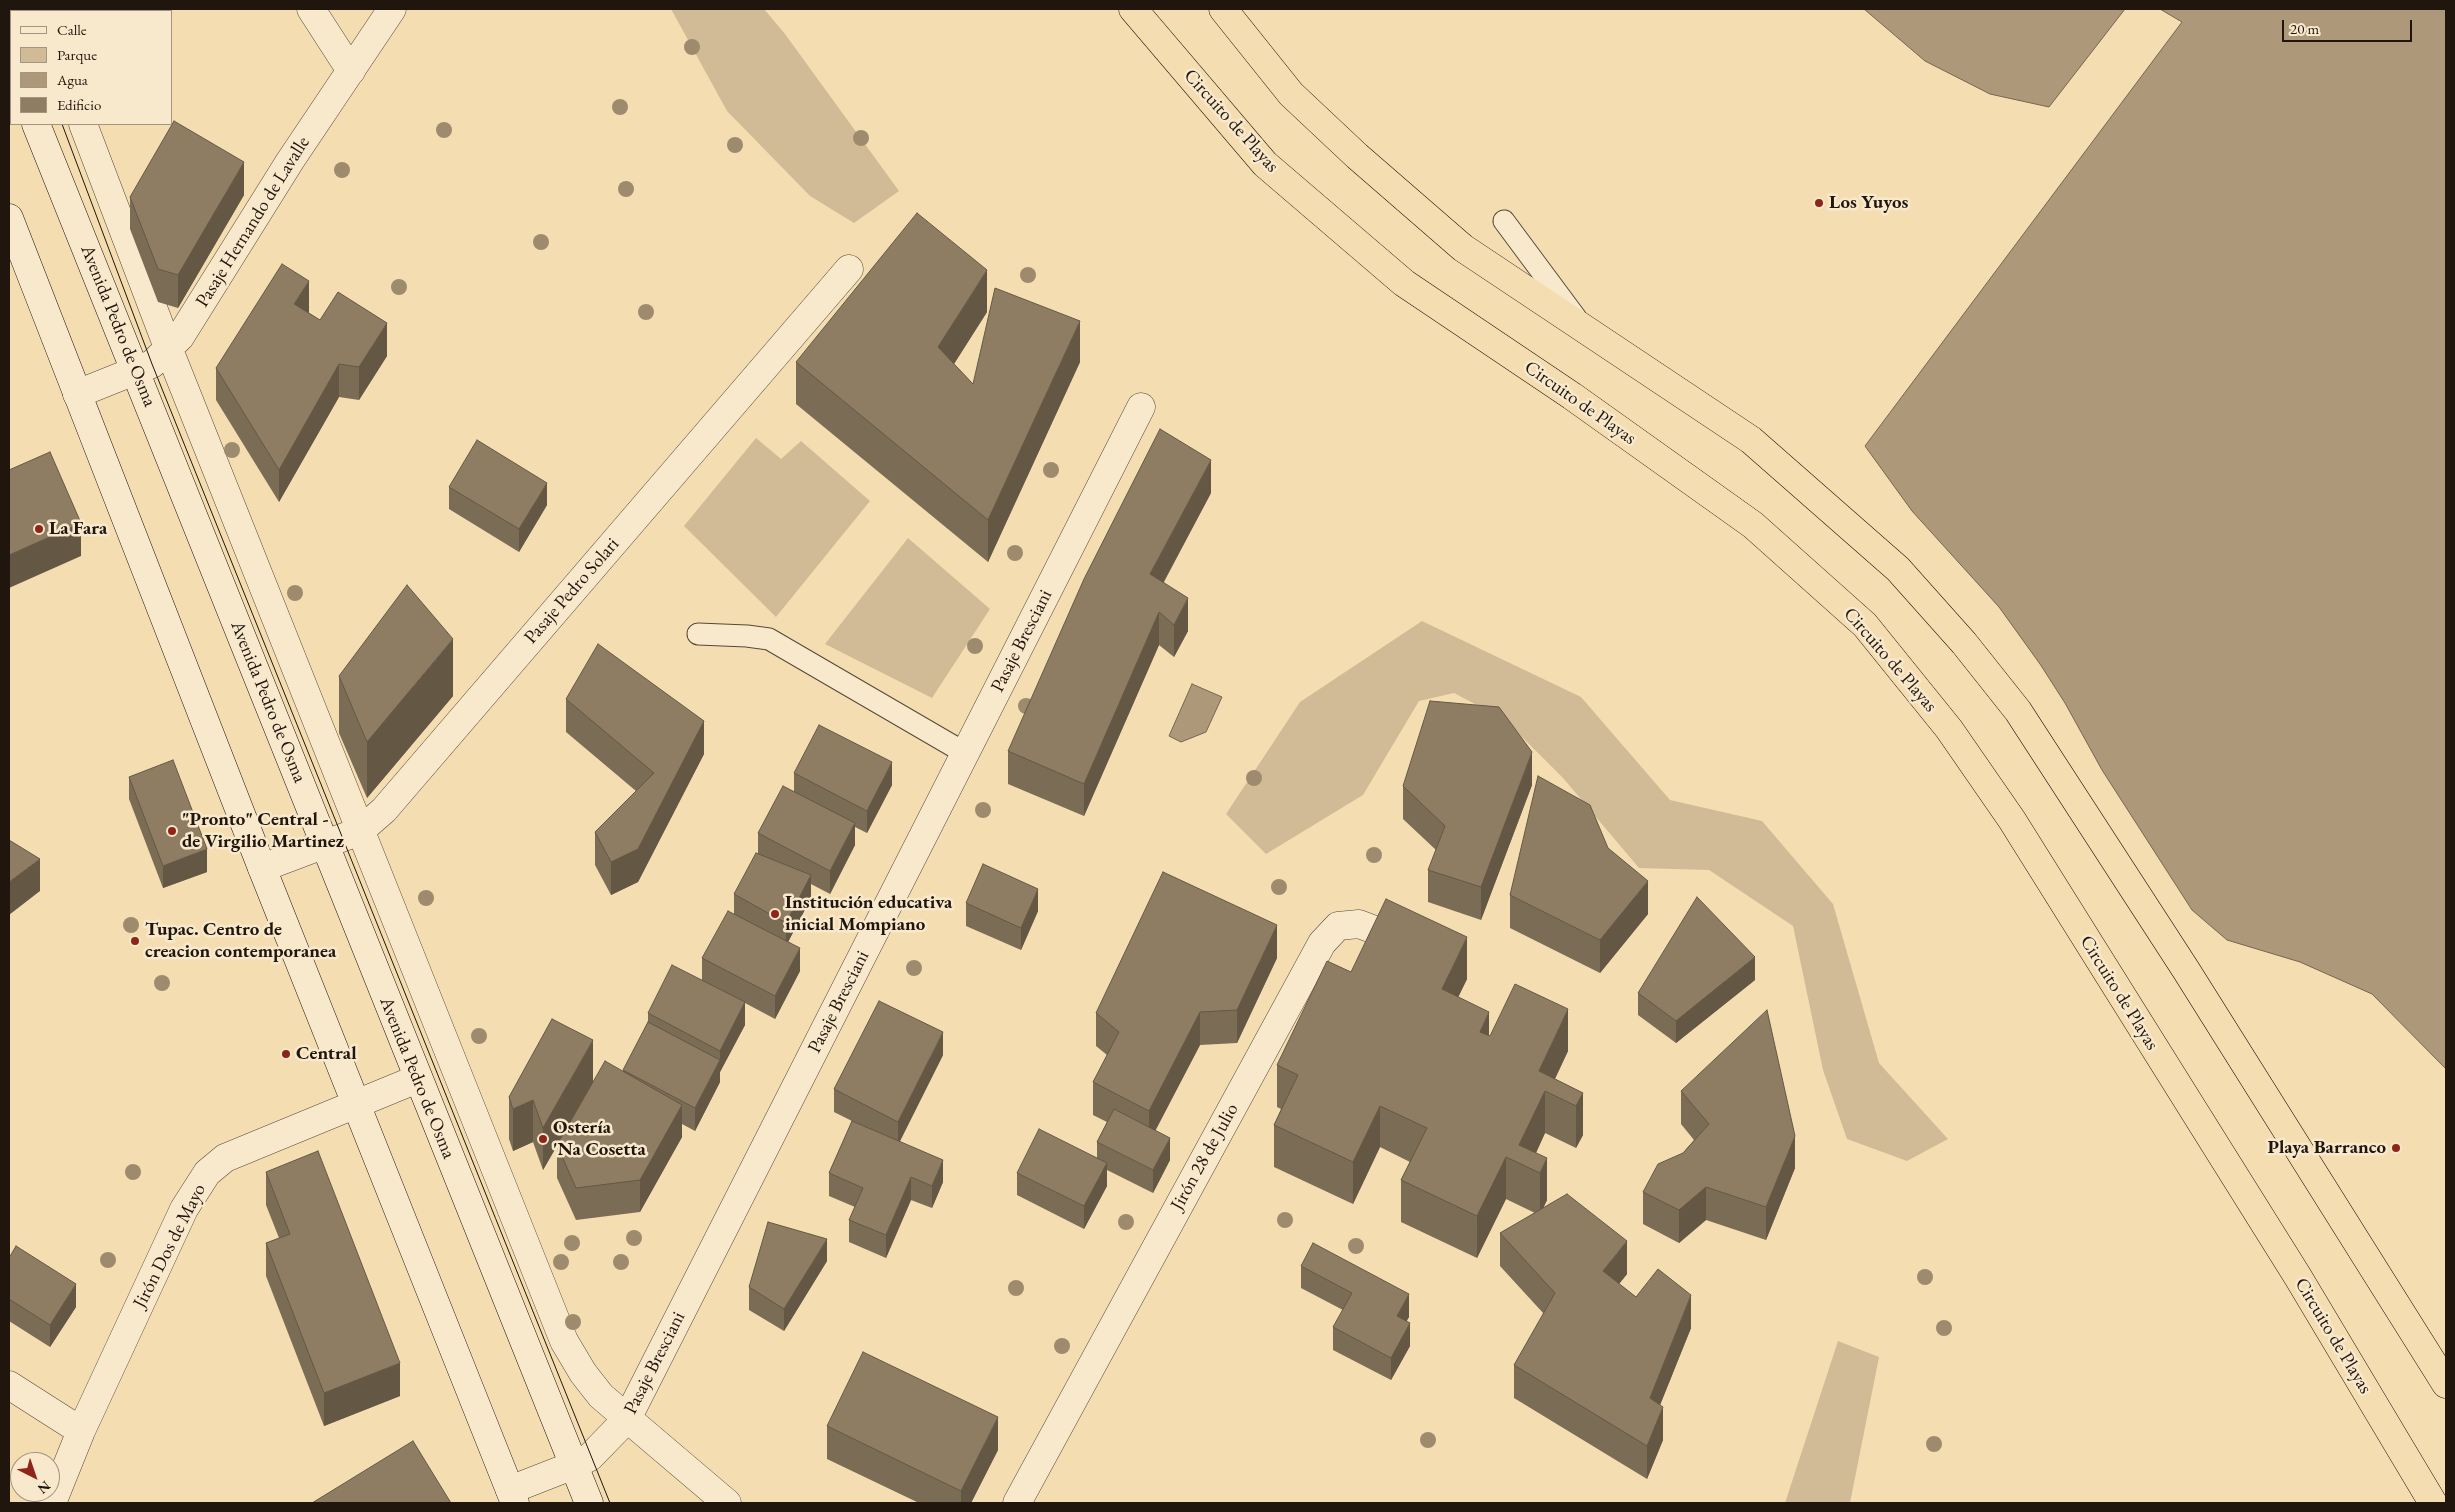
<!DOCTYPE html>
<meta charset="utf-8">
<style>
body{margin:0}
#map{position:relative;width:2455px;height:1512px;overflow:hidden;background:#f5ddb2;font-family:"EB Garamond",serif}
canvas{display:block}
.frame{position:absolute;inset:0;border:10px solid #21160e;pointer-events:none}
.legend{position:absolute;left:10px;top:10px;width:162px;height:115px;box-sizing:border-box;background:#f8e9cd;border:1px solid #a29581;margin:0;padding:6px 9px;list-style:none;font-size:15px;color:#21160e}
.legend li{display:flex;align-items:center;gap:10px;height:25px}
.legend b{width:25px;border:1px solid #a29581}
.north{position:absolute;left:10px;top:1452px;width:50px;height:50px;box-sizing:border-box;background:#f8e9cd;border:1px solid #a29581;border-radius:50%;rotate:139deg;font-size:14px;font-weight:700;line-height:20px;text-align:center;color:#21160e}
.north::after{content:'';display:block;margin:auto;width:18px;height:22px;background:#8f2418;clip-path:polygon(50% 0,100% 100%,50% 72%,0 100%)}
.scale{position:absolute;left:2282px;top:20px;width:130px;height:22px;box-sizing:border-box;border:2px solid #21160e;border-top:0;padding-left:6px;font-size:15px;line-height:18px;white-space:nowrap;color:#21160e;-webkit-text-stroke:4px #f8e9cd;paint-order:stroke}
</style>
<div id="map">
<canvas width="2455" height="1512"></canvas>
<div class="frame"></div>
<ul class="legend">
<li><b style="height:6px;background:#f8e9cd"></b>Calle</li>
<li><b style="height:14px;background:#d1bb96"></b>Parque</li>
<li><b style="height:14px;background:#ad997a"></b>Agua</li>
<li><b style="height:14px;background:#8f7d63"></b>Edificio</li>
</ul>
<div class="north">N</div>
<div class="scale">20 m</div>
</div>
<script>
const ctx = document.querySelector('canvas').getContext('2d');
ctx.lineJoin = 'round';
function fill(path, color) { ctx.fillStyle = color; ctx.fill(path, 'evenodd'); }
const poly = rows => new Path2D(rows.map(r => 'M' + r).join(''));
function trace(path, color, width, dash) { ctx.strokeStyle = color; ctx.lineWidth = width; ctx.lineCap = dash ? 'butt' : 'round'; ctx.setLineDash(dash || []); ctx.stroke(path); }
function drawText(font, color, halo, rows, align = 'center') {
  ctx.font = font + ' "EB Garamond",serif'; ctx.lineWidth = 5; ctx.setLineDash([]); ctx.textBaseline = 'middle'; ctx.strokeStyle = halo; ctx.fillStyle = color; for (const [text, x, y, turn = 0] of rows) {
    ctx.save(); ctx.translate(x, y); ctx.rotate((+turn || 0) * Math.PI / 180); ctx.textAlign = isNaN(turn) ? turn : align; if (halo) ctx.strokeText(text, 0, 0); ctx.fillText(text, 0, 0); ctx.restore();
  }
}
fill(poly([
 [671,9,764,9,785,34,899,191,854,223,810,196,727,111],
 [756,438,781,459,801,441,870,501,776,617,684,526],
 [908,538,990,609,932,698,825,644],
 [1422,621,1581,697,1670,800,1762,821,1833,904,1879,1063,1948,1139,1907,1161,1847,1139,1823,1070,1793,926,1709,870,1639,868,1563,778,1505,720,1454,693,1419,701,1363,795,1266,854,1226,814,1300,702],
 [1838,1341,1879,1357,1850,1503,1785,1503]
]), '#d1bb96');
const water = poly([
 [1864,9,2125,9,2049,107,1990,94,1925,61,1864,9],
 [2160,9,2446,9,2446,1069,2372,994,2300,962,2227,940,2192,910,2102,770,2065,703,2040,664,1999,607,1912,511,1865,446,2182,22,2160,9],
 [1192,684,1222,697,1206,732,1181,742,1169,736,1192,684]
]);
fill(water, '#ad997a');
trace(water, '#75654f', 1);
const service = poly([
 [1504,221,1576,318],
 [698,634,747,636,769,639,965,753]
]);
const pedestrian = poly([
 [311,9,351,71]
]);
const minor = poly([
 [37,9,39,11],
 [83,124,169,350,564,1341,583,1373,601,1396,727,1503],
 [77,394,152,364,180,337,290,161,392,9],
 [262,868,360,831,384,810,849,269],
 [9,1385,81,1431],
 [510,1490,574,1465,590,1457,627,1419,1141,407],
 [52,1503,81,1431,184,1209,207,1173,225,1158,417,1079],
 [1017,1503,1322,943,1338,926,1359,924,1406,942]
]);
const secondary = poly([
 [9,56,11,63],
 [36,124,589,1503],
 [9,218,262,868,515,1503]
]);
const trunk = poly([
 [1133,9,1265,164,1404,283,1572,396,1753,525,1865,625,1949,729,2012,820,2298,1277,2433,1503],
 [1223,9,1291,94,1357,156,1463,248,1751,440,1898,569,1964,643,2018,711,2186,970,2446,1384]
]);
trace(service, '#564837', 23);
trace(pedestrian, '#564837', 29);
trace(minor, '#564837', 29);
trace(secondary, '#21160e', 29);
trace(trunk, '#21160e', 29);
trace(service, '#f8e9cd', 21);
trace(pedestrian, '#f8e9cd', 28);
trace(minor, '#f8e9cd', 28);
trace(secondary, '#f8e9cd', 28);
trace(trunk, '#f5ddb2', 28);
trace(poly([
 [18,9,19,11],
 [62,124,152,364,610,1503]
]), '#21160e', 1);
ctx.fillStyle = '#9e8b6e';
for (const [x, y] of [
 [692,47],
 [620,107],
 [444,130],
 [861,138],
 [735,145],
 [342,170],
 [626,189],
 [541,242],
 [1028,275],
 [399,287],
 [646,312],
 [232,450],
 [1051,470],
 [1015,553],
 [295,593],
 [975,646],
 [1026,706],
 [1254,778],
 [983,810],
 [1374,855],
 [1279,887],
 [426,898],
 [131,925],
 [914,968],
 [162,983],
 [479,1036],
 [133,1172],
 [1285,1220],
 [1126,1222],
 [634,1238],
 [572,1243],
 [1356,1246],
 [108,1260],
 [561,1262],
 [621,1262],
 [1925,1277],
 [1016,1288],
 [573,1322],
 [1944,1328],
 [1062,1346],
 [1428,1440],
 [1934,1444]
]) { ctx.beginPath(); ctx.arc(x, y, 8, 0, 2 * Math.PI); ctx.fill(); }
fill(poly([
 [244,195,178,308,158,302,130,229,130,197],
 [987,312,954,364,973,384,1080,362,988,562,796,404,796,362],
 [309,313,320,320,387,356,359,400,339,397,279,502,216,400,216,368],
 [449,487,547,505,519,552,449,509],
 [1211,493,1164,582,1188,631,1174,657,1159,645,1084,816,1008,784,1008,751],
 [339,676,453,696,367,798,339,733],
 [566,699,704,754,638,882,611,895,595,865,595,832,636,791,566,732],
 [794,773,892,785,867,833,855,827,855,845,830,894,811,884,811,898,788,942,800,971,775,1019,745,1003,745,1025,720,1072,720,1082,695,1131,682,1124,682,1137,640,1212,576,1220,557,1178,557,1146,543,1170,533,1142,513,1151,509,1139,509,1097,593,1082,623,1071,648,1022,648,1013,702,980,702,958,734,914,734,894,758,853,758,833,794,791],
 [129,777,207,872,163,888,129,799],
 [1532,785,1481,920,1428,902,1428,870,1436,850,1403,819,1403,786],
 [1608,848,1648,914,1600,973,1510,928,1510,895],
 [966,903,1038,911,1021,950,966,926],
 [1277,958,1237,1043,1200,1045,1155,1130,1170,1160,1153,1193,1107,1170,1107,1186,1084,1229,1017,1195,1017,1173,1097,1158,1097,1142,1107,1122,1093,1115,1093,1082,1107,1055,1096,1046,1096,1013],
 [1351,972,1467,979,1458,997,1489,1036,1568,1051,1555,1079,1583,1093,1583,1135,1576,1148,1545,1133,1536,1153,1547,1200,1543,1208,1627,1274,1619,1284,1636,1297,1691,1328,1660,1405,1663,1440,1647,1479,1514,1398,1514,1365,1544,1314,1500,1266,1500,1233,1535,1213,1506,1199,1477,1258,1401,1222,1401,1180,1410,1162,1380,1147,1353,1204,1274,1167,1274,1125,1281,1109,1277,1107,1277,1065],
 [1755,980,1676,1043,1638,1015,1638,993],
 [943,1055,900,1141,943,1182,932,1208,911,1200,886,1258,849,1242,849,1220,855,1207,829,1196,829,1173,852,1121,834,1112,834,1089],
 [1681,1091,1795,1168,1766,1240,1706,1220,1679,1243,1643,1224,1643,1192,1683,1153,1694,1140,1681,1124],
 [266,1172,400,1396,324,1426,266,1276,266,1243,279,1238,266,1205],
 [9,1258,76,1307,50,1347,9,1321],
 [827,1261,784,1331,749,1310,749,1287],
 [1301,1266,1409,1317,1406,1321,1410,1346,1391,1380,1333,1350,1333,1327,1343,1310,1301,1288],
 [827,1426,998,1450,971,1503,919,1503,827,1459]
]), '#7b6c55');
fill(poly([
 [244,162,244,195,178,308,178,275],
 [987,270,987,312,938,389,938,347],
 [309,281,309,314,294,304],
 [1080,321,1080,362,988,562,988,520],
 [387,323,387,356,359,400,359,367],
 [339,364,339,397,279,502,279,470],
 [1211,460,1211,493,1150,607,1150,574],
 [547,483,547,505,519,552,519,529],
 [81,523,81,556,9,588,9,555],
 [1188,598,1188,631,1174,657,1174,625],
 [1159,612,1159,645,1084,816,1084,784],
 [453,639,453,696,367,798,367,742],
 [704,721,704,754,638,882,611,895,611,862],
 [1532,752,1532,785,1481,920,1481,887],
 [892,762,892,785,867,833,867,811],
 [855,823,855,845,830,894,830,871],
 [207,849,207,872,163,888,163,866],
 [40,859,40,891,9,915,9,882],
 [811,875,811,898,786,946,786,923],
 [1648,881,1648,914,1600,973,1600,940],
 [1038,889,1038,911,1021,950,1021,928],
 [1277,925,1277,958,1237,1043,1237,1010],
 [1467,937,1467,979,1442,1031,1442,989],
 [800,948,800,971,775,1019,775,996],
 [1755,957,1755,980,1676,1043,1676,1021],
 [745,1002,745,1025,720,1072,720,1082,695,1131,695,1108,720,1061,720,1051],
 [1568,1009,1568,1051,1548,1093,1545,1091,1545,1133,1529,1168,1519,1145,1539,1071],
 [1200,1012,1200,1045,1149,1143,1149,1111],
 [1489,1012,1489,1054,1480,1032],
 [943,1032,943,1055,898,1145,898,1122],
 [593,1040,593,1082,543,1170,543,1128],
 [1583,1093,1583,1135,1576,1148,1576,1106],
 [533,1100,533,1142,513,1151,513,1109],
 [682,1105,682,1137,640,1212,640,1180],
 [1380,1106,1380,1147,1353,1204,1353,1162],
 [1795,1136,1795,1168,1766,1240,1766,1207],
 [1170,1138,1170,1160,1153,1193,1153,1170],
 [1506,1157,1506,1199,1477,1258,1477,1216],
 [1547,1158,1547,1200,1540,1215,1540,1173],
 [943,1160,943,1182,932,1208,932,1186],
 [1107,1163,1107,1186,1084,1229,1084,1206],
 [911,1177,911,1200,886,1258,886,1235],
 [1706,1187,1706,1220,1679,1243,1679,1210],
 [827,1239,827,1261,784,1331,784,1309],
 [1627,1241,1627,1274,1603,1304,1603,1271],
 [76,1284,76,1307,50,1347,50,1325],
 [1409,1294,1409,1317,1397,1338,1397,1316],
 [1691,1295,1691,1328,1650,1430,1650,1398],
 [1410,1323,1410,1346,1391,1380,1391,1358],
 [400,1363,400,1396,324,1426,324,1393],
 [1663,1407,1663,1440,1647,1479,1647,1446],
 [998,1417,998,1450,971,1503,961,1503,961,1491]
]), '#645845');
const building = poly([
 [174,121,244,162,178,275,158,269,130,197,174,121],
 [917,213,987,270,938,347,973,384,995,288,1080,321,988,520,796,362,917,213],
 [282,264,309,281,294,304,320,320,338,292,387,323,359,367,339,364,279,470,216,368,282,264],
 [1160,429,1211,460,1150,574,1188,598,1174,625,1159,612,1084,784,1008,751,1084,579,1160,429],
 [477,440,547,483,519,529,449,487,477,440],
 [50,452,81,523,9,555,9,470,50,452],
 [407,585,453,639,367,742,339,676,407,585],
 [598,644,704,721,638,849,611,862,595,832,654,773,566,699,598,644],
 [1430,701,1499,707,1532,752,1481,887,1428,870,1445,826,1403,786,1430,701],
 [819,725,892,762,867,811,794,773,819,725],
 [173,760,207,849,163,866,129,777,173,760],
 [1538,776,1590,805,1608,848,1648,881,1600,940,1510,895,1538,776],
 [783,786,855,823,830,871,758,833,783,786],
 [9,840,40,859,9,882,9,840],
 [756,853,811,875,786,923,734,894,756,853],
 [983,864,1038,889,1021,928,966,903,983,864],
 [1163,872,1277,925,1237,1010,1200,1012,1149,1111,1093,1082,1119,1032,1096,1013,1163,872],
 [1697,897,1755,957,1676,1021,1638,993,1697,897],
 [1386,899,1467,937,1442,989,1489,1012,1480,1032,1490,1036,1515,984,1568,1009,1539,1071,1583,1093,1576,1106,1545,1091,1519,1145,1547,1158,1540,1173,1506,1157,1477,1216,1401,1180,1427,1128,1380,1106,1353,1162,1274,1125,1298,1075,1277,1065,1327,961,1351,972,1386,899],
 [728,911,800,948,775,996,702,958,728,911],
 [672,965,745,1002,720,1051,648,1013,672,965],
 [879,1001,943,1032,898,1122,834,1089,879,1001],
 [1767,1010,1795,1136,1766,1207,1706,1187,1679,1210,1643,1192,1658,1164,1683,1153,1709,1124,1681,1091,1767,1010],
 [552,1019,593,1040,543,1128,533,1100,513,1109,509,1097,552,1019],
 [648,1022,720,1060,695,1108,623,1070,648,1022],
 [605,1061,682,1105,640,1180,576,1188,557,1145,605,1061],
 [1114,1109,1170,1138,1153,1170,1097,1142,1114,1109],
 [852,1121,943,1160,932,1186,911,1177,886,1235,849,1220,863,1188,829,1173,852,1121],
 [1039,1129,1107,1163,1084,1206,1017,1173,1039,1129],
 [318,1151,400,1363,324,1393,266,1243,290,1234,266,1172,318,1151],
 [1567,1194,1627,1241,1603,1271,1636,1297,1658,1269,1691,1295,1650,1398,1663,1407,1647,1446,1514,1365,1555,1293,1500,1233,1567,1194],
 [768,1222,827,1239,784,1309,749,1287,768,1222],
 [1313,1243,1409,1294,1397,1316,1410,1323,1391,1358,1333,1327,1352,1293,1301,1266,1313,1243],
 [16,1246,76,1284,50,1325,9,1299,9,1258,16,1246],
 [863,1352,998,1417,961,1491,827,1426,863,1352],
 [413,1441,451,1503,312,1503,413,1441]
]);
fill(building, '#8f7d63');
trace(building, '#645845', 1);
for (const [x, y, r, color] of [
 [1819,203,5,"#8f2418"],
 [39,529,5,"#8f2418"],
 [172,831,5,"#8f2418"],
 [775,914,5,"#8f2418"],
 [135,941,5,"#8f2418"],
 [286,1054,5,"#8f2418"],
 [543,1139,5,"#8f2418"],
 [2396,1148,5,"#8f2418"]
]) { const dot = new Path2D(); dot.arc(x, y, r, 0, 2 * Math.PI); ctx.fillStyle = color; ctx.fill(dot); trace(dot, '#f8e9cd', 2); }
drawText('19px', '#21160e', '#f8e9cd', [
 ["Circuito de Playas",1231,121,48],
 ["Pasaje Hernando de Lavalle",253,222,-58],
 ["Avenida Pedro de Osma",118,326,68],
 ["Circuito de Playas",1580,403,35],
 ["Pasaje Pedro Solari",572,591,-49],
 ["Pasaje Bresciani",1022,641,-63],
 ["Circuito de Playas",1890,660,49],
 ["Avenida Pedro de Osma",268,702,68],
 ["Circuito de Playas",2119,993,58],
 ["Pasaje Bresciani",839,1002,-63],
 ["Avenida Pedro de Osma",417,1078,68],
 ["Jirón 28 de Julio",1205,1157,-61],
 ["Jirón Dos de Mayo",170,1246,-63],
 ["Circuito de Playas",2333,1336,59],
 ["Pasaje Bresciani",655,1363,-63]
]);
drawText('bold 19px', '#21160e', '#f8e9cd', [
 ["Los Yuyos",1829,203],
 ["La Fara",49,529],
 ["\"Pronto\" Central -",182,820],
 ["de Virgilio Martinez",182,842],
 ["Institución educativa",785,903],
 ["inicial Mompiano",785,925],
 ["Tupac. Centro de",145,930],
 ["creacion contemporanea",145,952],
 ["Central",296,1054],
 ["Ostería",553,1128],
 ["'Na Cosetta",553,1150],
 ["Playa Barranco",2386,1148,"right"]
], 'left');
</script>
